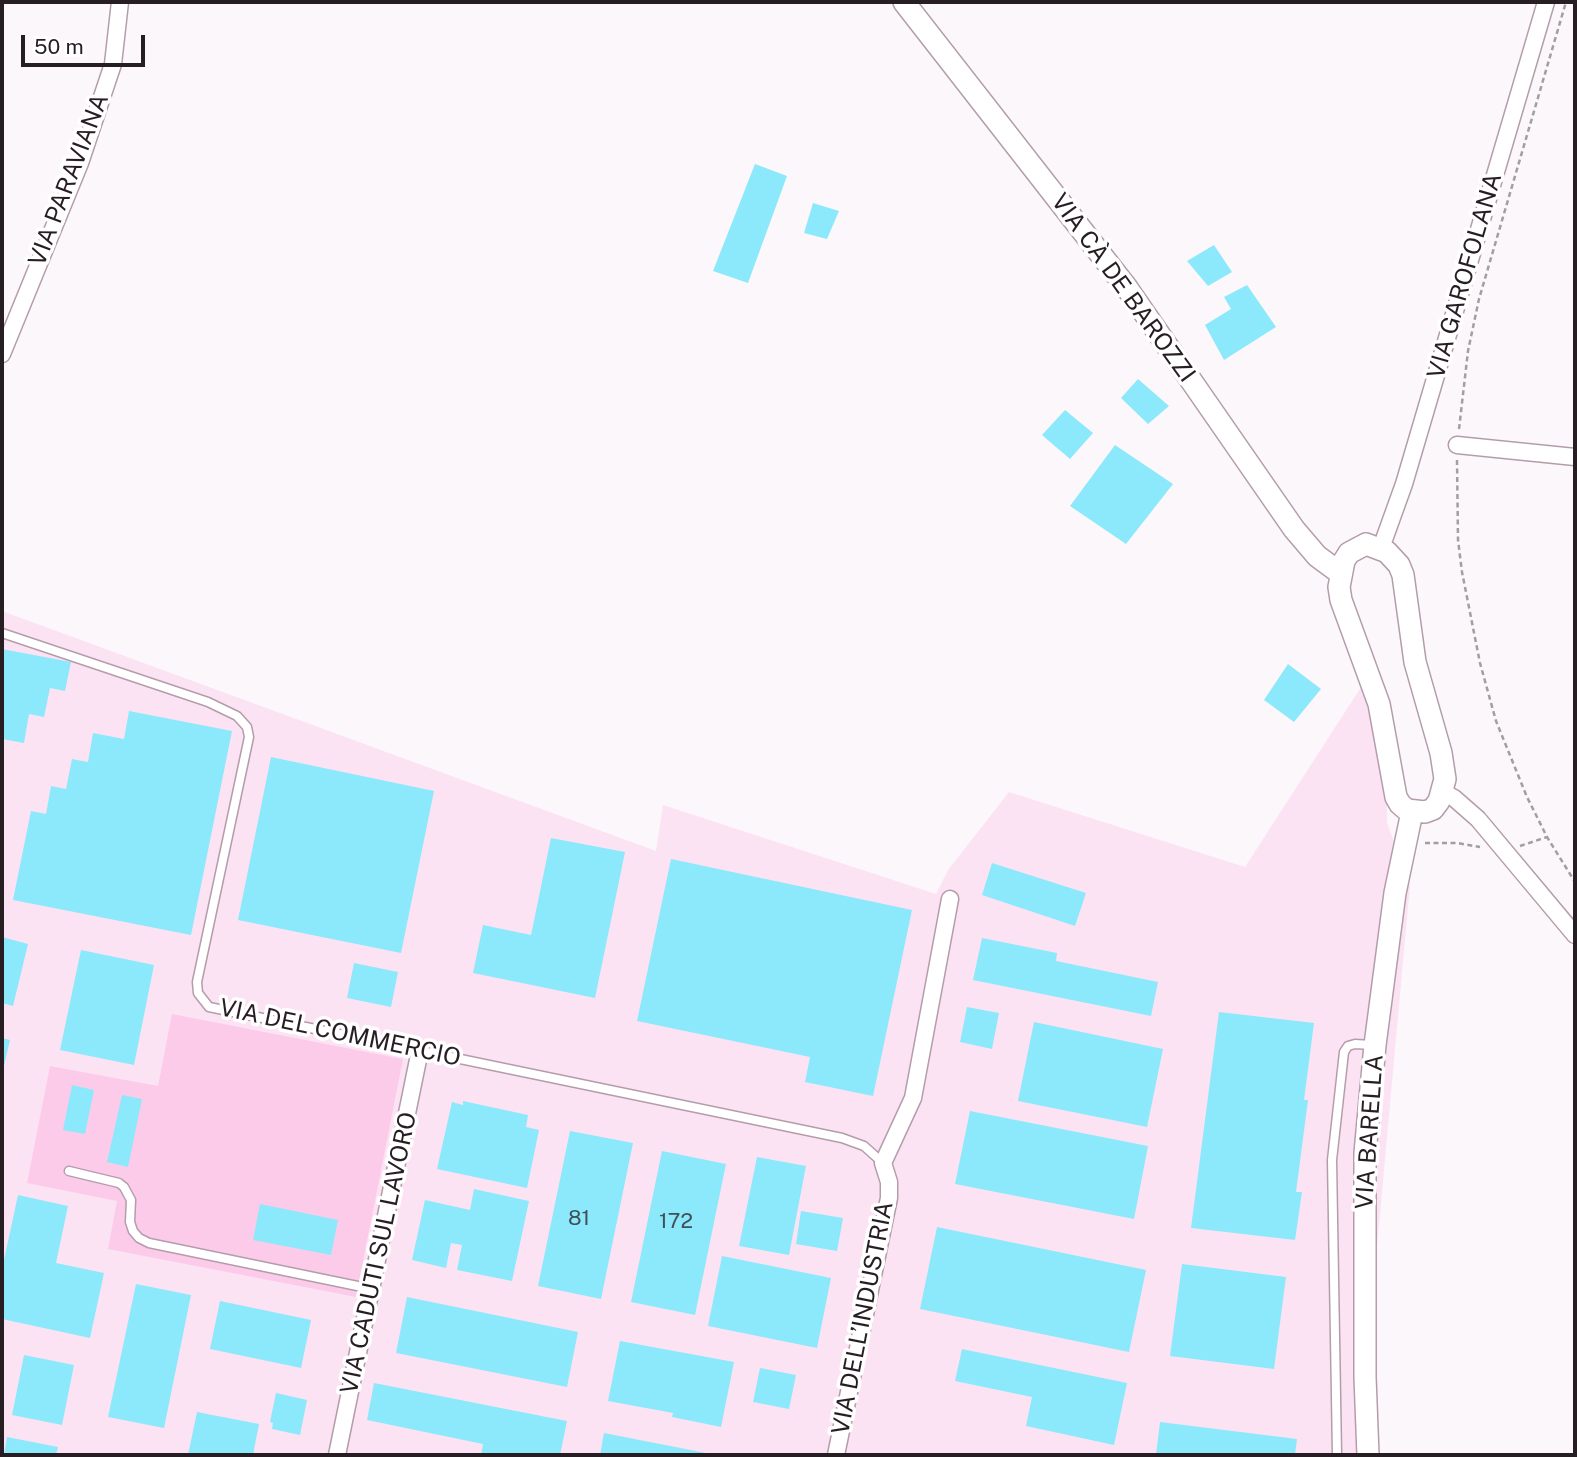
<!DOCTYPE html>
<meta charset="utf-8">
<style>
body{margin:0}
#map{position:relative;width:1577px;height:1457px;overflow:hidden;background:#fcf7fa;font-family:"Public Sans",sans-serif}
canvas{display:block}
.frame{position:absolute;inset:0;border:4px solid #271e24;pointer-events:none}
.scale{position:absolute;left:21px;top:35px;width:124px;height:32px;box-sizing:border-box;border:4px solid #271e24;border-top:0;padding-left:9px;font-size:21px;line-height:24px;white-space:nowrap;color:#271e24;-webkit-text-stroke:5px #fff;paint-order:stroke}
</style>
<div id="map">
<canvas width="1577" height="1457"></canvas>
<div class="frame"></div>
<div class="scale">50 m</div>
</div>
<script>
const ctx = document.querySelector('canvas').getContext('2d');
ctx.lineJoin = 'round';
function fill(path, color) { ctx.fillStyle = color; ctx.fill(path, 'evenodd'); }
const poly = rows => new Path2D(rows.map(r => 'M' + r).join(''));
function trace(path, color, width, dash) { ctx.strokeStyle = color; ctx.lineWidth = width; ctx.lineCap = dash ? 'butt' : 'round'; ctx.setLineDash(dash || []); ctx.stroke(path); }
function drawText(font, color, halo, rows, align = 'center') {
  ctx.font = font + ' "Public Sans",sans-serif'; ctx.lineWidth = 7; ctx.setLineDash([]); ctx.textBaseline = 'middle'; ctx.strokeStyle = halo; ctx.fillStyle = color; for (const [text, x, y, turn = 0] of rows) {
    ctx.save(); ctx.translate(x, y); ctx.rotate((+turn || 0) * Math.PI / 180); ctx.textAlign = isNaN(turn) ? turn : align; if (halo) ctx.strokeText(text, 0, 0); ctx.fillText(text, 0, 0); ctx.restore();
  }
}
fill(poly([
 [2,611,656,851,663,805,936,894,948,870,1009,792,1245,867,1365,681,1387,794,1387,823,1410,885,1374,1280,1379,1455,2,1455]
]), '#fce3f3');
fill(poly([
 [172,1014,403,1059,356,1297,108,1249,117,1201,27,1183,50,1066,158,1086]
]), '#fccbea');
fill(poly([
 [755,164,787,176,748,283,713,271],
 [813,203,839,211,827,239,804,233],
 [1214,245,1232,272,1208,286,1187,261],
 [1247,285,1276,327,1224,360,1205,325,1231,309,1224,297],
 [1138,379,1169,406,1148,424,1121,398],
 [1065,410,1093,433,1070,459,1042,435],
 [1115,445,1173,484,1126,544,1070,506],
 [2,649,71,662,65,691,50,688,44,717,29,714,24,743,2,739],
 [1288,664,1321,689,1294,722,1264,700],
 [129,711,232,731,191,935,13,900,31,811,46,814,51,786,66,789,72,759,88,762,93,733,124,739],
 [271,757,434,791,401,953,238,920],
 [551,838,625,852,595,998,473,973,483,925,531,935],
 [671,859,912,910,873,1096,805,1082,810,1057,637,1021],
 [992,863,1086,893,1075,926,982,895],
 [2,937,28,944,13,1006,2,1003],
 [982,938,1057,953,1056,961,1158,982,1151,1016,973,980],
 [81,950,154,965,134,1065,60,1050],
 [354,963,398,972,391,1007,347,998],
 [967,1007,999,1013,992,1049,960,1042],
 [1219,1012,1314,1023,1304,1100,1308,1100,1296,1192,1302,1192,1295,1240,1191,1228],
 [1034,1022,1163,1049,1147,1127,1018,1101],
 [2,1038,10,1040,3,1070,2,1070],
 [72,1085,94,1090,85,1134,63,1130],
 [122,1095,142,1099,128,1167,107,1162],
 [463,1101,528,1115,526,1127,539,1130,527,1188,437,1169,452,1102,463,1105],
 [970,1111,1148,1146,1134,1219,955,1184],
 [570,1131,633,1143,601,1299,538,1286],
 [662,1151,726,1164,695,1315,631,1302],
 [757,1157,806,1166,789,1255,739,1246],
 [474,1189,529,1201,512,1281,457,1270,462,1245,451,1243,446,1268,412,1260,425,1200,470,1210],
 [18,1195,68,1206,56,1263,104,1273,90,1338,2,1319,2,1259,4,1260],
 [260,1204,338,1220,331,1255,253,1240],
 [801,1211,843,1218,837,1251,796,1244],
 [937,1227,1146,1270,1129,1352,920,1309],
 [722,1256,831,1278,817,1348,708,1326],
 [1182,1264,1286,1277,1274,1369,1170,1356],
 [136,1284,191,1295,164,1428,108,1417],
 [407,1297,578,1332,567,1387,396,1353],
 [220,1301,311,1320,301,1368,210,1349],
 [620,1341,734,1362,721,1427,672,1417,673,1413,608,1401],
 [962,1349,1127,1383,1114,1445,1026,1426,1032,1397,955,1381],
 [24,1355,74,1365,62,1425,12,1415],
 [760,1368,796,1375,789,1409,753,1402],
 [374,1383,567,1421,560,1455,481,1455,483,1444,367,1420],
 [276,1393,307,1400,300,1435,272,1429,273,1423,270,1422],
 [197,1412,259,1424,253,1455,188,1455],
 [1160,1422,1297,1439,1295,1455,1156,1455],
 [604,1433,711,1454,711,1455,600,1455],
 [7,1437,58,1447,56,1455,4,1455]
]), '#8ce9fb');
const service = poly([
 [2,633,208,702,237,716,247,727,249,737,197,982,198,993,209,1007,842,1138,864,1146,883,1163],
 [69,1171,119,1183,124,1187,131,1200,130,1222,133,1231,139,1238,149,1243,372,1289],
 [1337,1455,1332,1160,1344,1052,1348,1046,1355,1044,1372,1045]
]);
const minor = poly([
 [2,354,80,163,113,64,120,2],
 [1457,445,1575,457],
 [1381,548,1404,484,1546,2],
 [1443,792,1454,798,1478,819,1575,935],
 [337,1455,420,1050],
 [836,1455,889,1198,889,1182,883,1163,913,1098,950,899]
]);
const tertiary = poly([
 [904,2,1127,288,1294,529,1317,556,1340,573],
 [1366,544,1387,552,1399,565,1403,575,1415,662,1441,753,1445,779,1439,801,1433,809,1425,812,1407,810,1400,804,1396,797,1379,704,1341,600,1339,587,1344,561,1349,553,1366,544],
 [1368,1455,1365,1377,1365,1153,1375,1045,1395,893,1412,812]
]);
trace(service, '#b49dab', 11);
trace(minor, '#b49dab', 19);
trace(tertiary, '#b49dab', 24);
trace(poly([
 [1459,429,1468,351,1479,299,1566,2],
 [1457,460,1458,540,1462,572,1480,663,1496,721,1527,797,1547,837,1575,882],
 [1425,843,1457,843,1480,847],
 [1520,846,1547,837]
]), '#a49da1', 2.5, [5, 3.5]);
trace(service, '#fff', 8);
trace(minor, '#fff', 16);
trace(tertiary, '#fff', 21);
drawText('21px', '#40515a', null, [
 ["81",579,1219],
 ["172",676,1222]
]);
drawText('24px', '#271e24', '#fff', [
 ["VIA PARAVIANA",69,180,-69],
 ["VIA GAROFOLANA",1465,276,-74],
 ["VIA CÀ DE BAROZZI",1123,288,54],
 ["VIA DEL COMMERCIO",340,1033,12],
 ["VIA BARELLA",1370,1132,-86],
 ["VIA CADUTI SUL LAVORO",379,1253,-78],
 ["VIA DELL’INDUSTRIA",863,1318,-79]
]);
</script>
